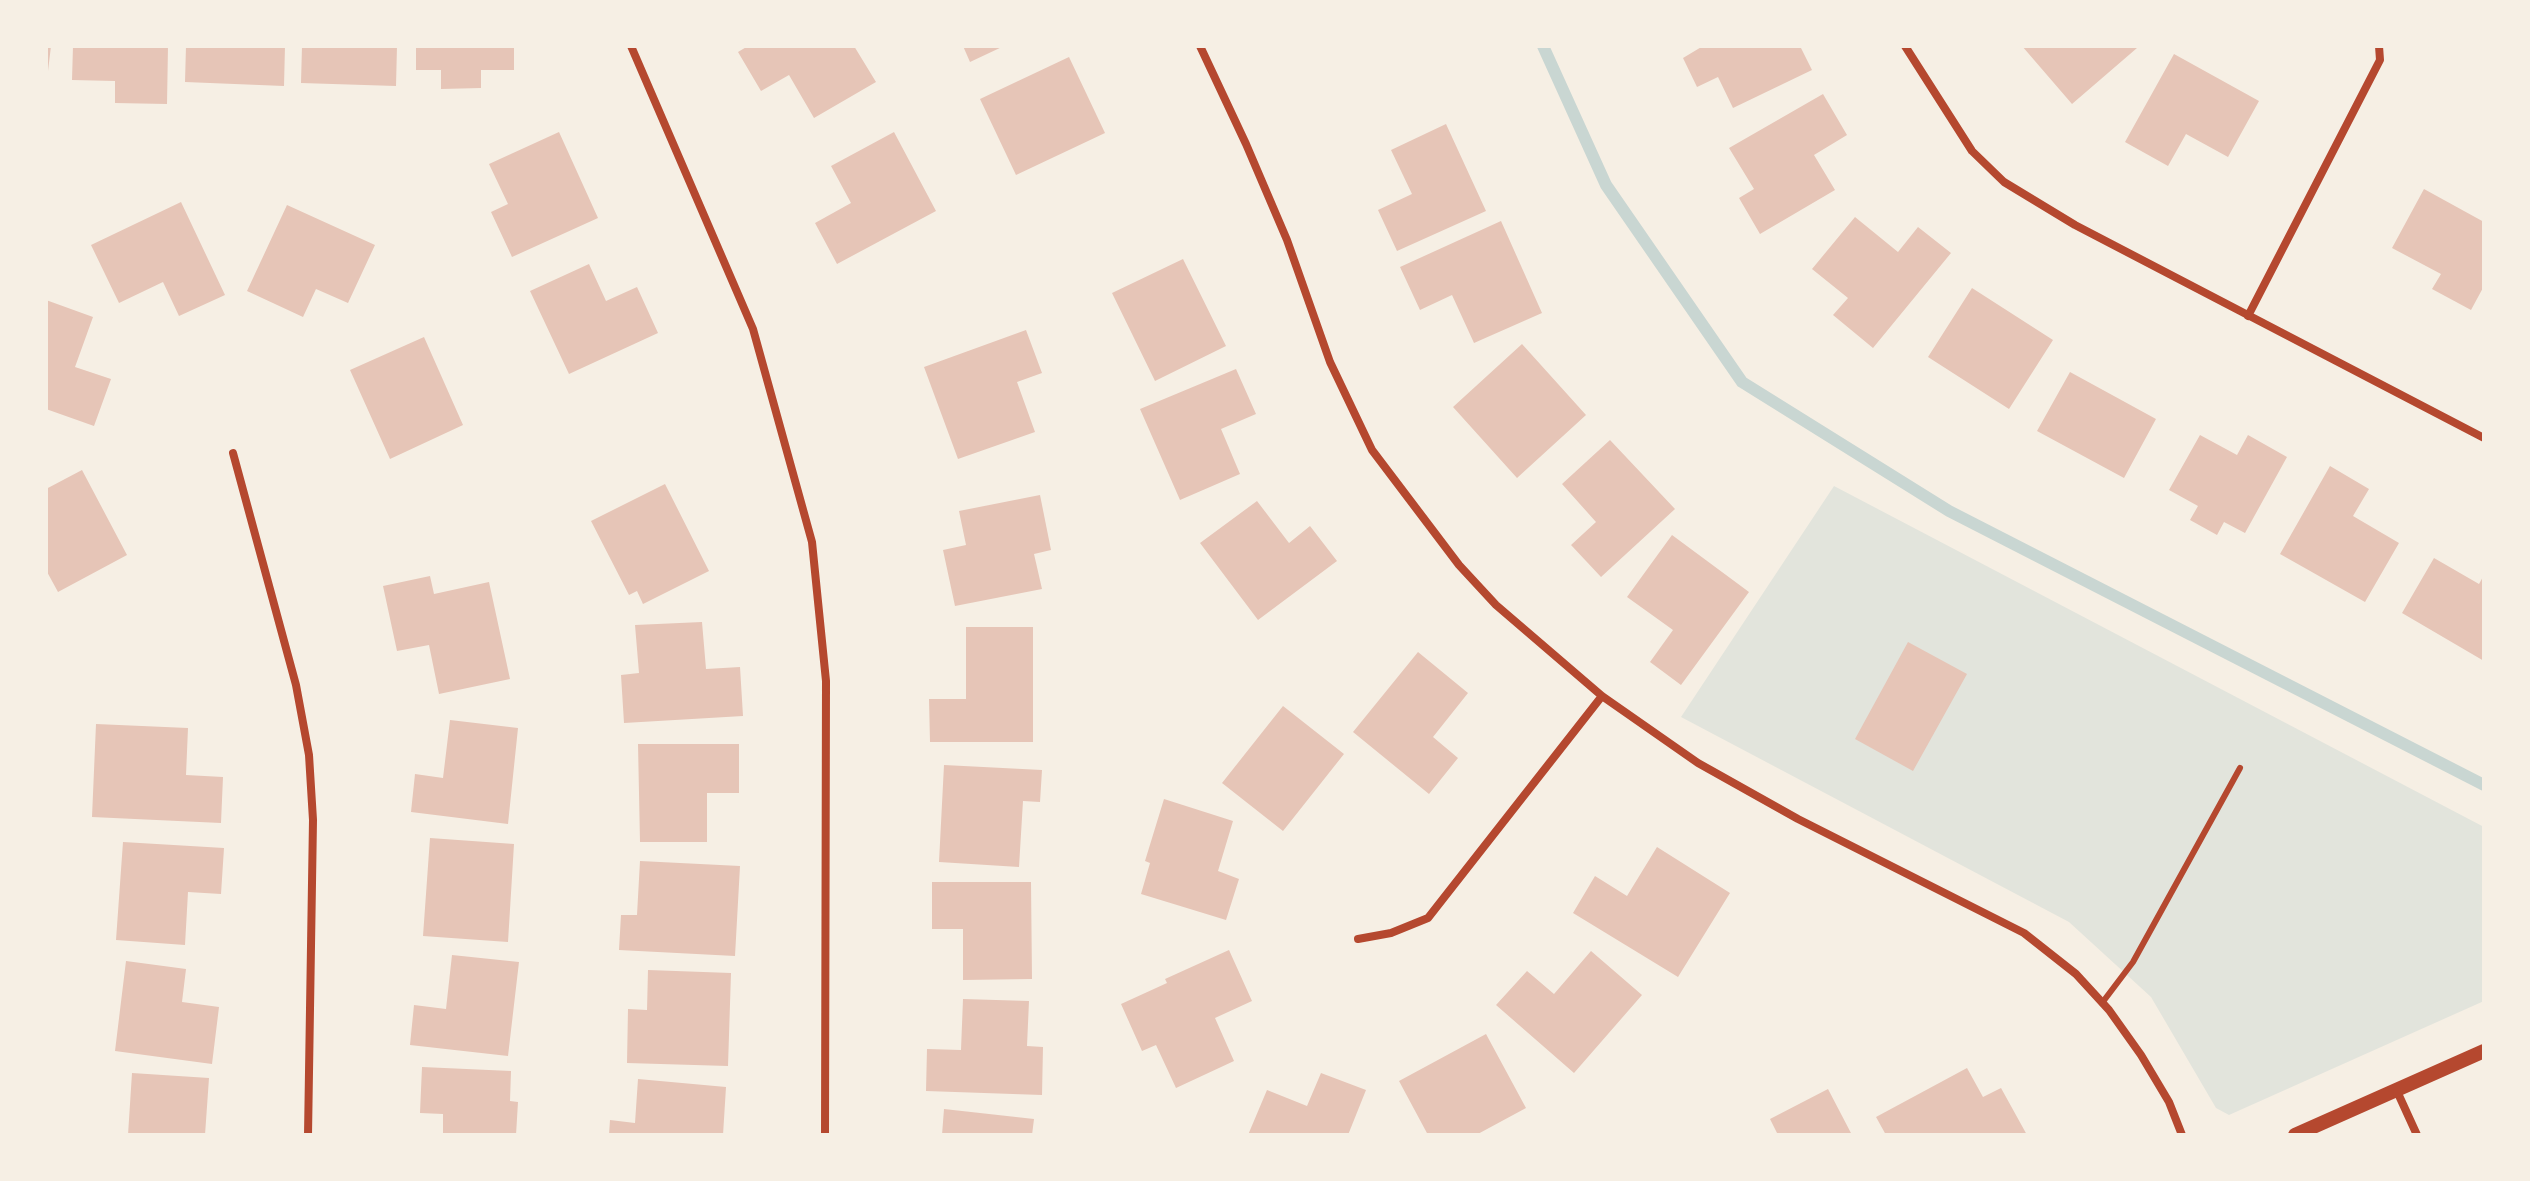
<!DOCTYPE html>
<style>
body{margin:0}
#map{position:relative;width:2530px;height:1181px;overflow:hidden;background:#f6efe4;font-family:"Space Grotesk",sans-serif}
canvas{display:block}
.frame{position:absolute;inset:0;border:48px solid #f6efe4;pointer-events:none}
</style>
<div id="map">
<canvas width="2530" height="1181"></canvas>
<div class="frame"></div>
</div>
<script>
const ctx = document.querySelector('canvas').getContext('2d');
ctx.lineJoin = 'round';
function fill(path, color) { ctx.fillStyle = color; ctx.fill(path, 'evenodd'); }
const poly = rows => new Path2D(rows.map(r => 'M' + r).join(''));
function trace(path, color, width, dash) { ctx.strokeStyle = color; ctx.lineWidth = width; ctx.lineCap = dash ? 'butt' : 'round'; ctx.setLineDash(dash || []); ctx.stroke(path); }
fill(poly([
 [1834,486,2484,827,2484,1001,2229,1115,2216,1108,2151,997,2069,922,1681,717]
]), '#e2e4dc');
trace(poly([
 [1543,46,1606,185,1742,382,1949,511,2484,785]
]), '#c9d6d2', 12);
fill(poly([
 [46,46,51,46,48,71,46,71],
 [73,46,168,46,167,104,115,103,115,81,72,80],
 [186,46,285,46,284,86,185,82],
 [302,46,397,46,396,86,301,83],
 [416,46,514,46,514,70,481,70,481,88,441,89,441,70,416,70],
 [748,46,854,46,876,82,814,118,789,75,761,91,738,52],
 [963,46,1004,46,970,62],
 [1703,46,1800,46,1812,70,1733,108,1718,77,1697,87,1683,58],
 [2022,46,2135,46,2137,48,2072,104],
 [2174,54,2259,101,2228,157,2186,134,2168,166,2125,142],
 [1069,57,1105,133,1016,175,980,99],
 [1823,94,1847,135,1814,155,1835,190,1760,234,1739,198,1754,189,1729,148],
 [1446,124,1486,211,1397,251,1378,210,1412,194,1391,150],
 [559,132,598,218,512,257,491,212,508,204,489,164],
 [894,132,936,211,837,264,815,223,851,203,831,166],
 [2424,189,2484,222,2484,286,2471,310,2432,289,2441,274,2392,248],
 [181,202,225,295,179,316,163,282,119,303,91,245],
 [287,205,375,245,348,303,316,289,303,317,247,291],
 [1855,217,1898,252,1918,227,1951,253,1873,348,1833,315,1848,298,1812,269],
 [1501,221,1542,313,1474,343,1452,295,1420,310,1400,267],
 [1183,259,1226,346,1155,381,1112,293],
 [589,264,606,301,637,287,658,333,569,374,530,291],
 [1972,288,2053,340,2009,409,1928,357],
 [46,300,93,317,75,367,111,379,94,426,46,409],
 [1026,330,1042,373,1017,382,1035,432,958,459,924,367],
 [424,337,463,425,390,459,350,370],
 [1522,344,1586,415,1517,478,1453,407],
 [1236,369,1256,414,1221,429,1240,474,1180,500,1140,409],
 [2070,372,2156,419,2124,478,2037,431],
 [2200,435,2237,455,2248,435,2287,457,2245,533,2224,522,2217,535,2190,520,2198,506,2169,490],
 [1610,440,1675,509,1601,577,1571,545,1596,522,1562,484],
 [2330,466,2369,489,2353,516,2399,543,2365,602,2280,554],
 [82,470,127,555,58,592,46,570,46,489],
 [665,484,709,571,643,604,637,591,629,595,591,521],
 [1040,495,1051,550,1034,554,1042,589,955,606,943,550,966,545,959,511],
 [1257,501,1289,543,1310,526,1337,561,1258,620,1200,543],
 [1672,535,1749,592,1681,685,1650,662,1673,630,1627,597],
 [2434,558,2479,584,2484,575,2484,661,2402,613],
 [430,576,434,594,489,582,510,679,439,694,429,645,397,651,383,586],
 [702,622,706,669,740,667,743,716,624,723,621,675,639,673,635,625],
 [966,627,1033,627,1033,742,930,742,929,699,966,699],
 [1908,642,1967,674,1913,771,1855,739],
 [1418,652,1468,693,1433,737,1458,758,1429,794,1353,732],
 [1283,706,1344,754,1283,831,1222,783],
 [450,720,518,728,508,824,411,812,415,774,443,778],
 [96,724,188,728,186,775,223,777,221,823,92,817],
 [638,744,739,744,739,793,707,793,707,842,640,842],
 [944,765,1042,770,1040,802,1023,801,1019,867,939,862],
 [1164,799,1233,821,1218,871,1239,879,1226,920,1141,894,1150,863,1145,861],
 [430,838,514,844,508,942,423,936],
 [123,842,224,848,221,894,188,892,185,945,116,940],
 [1657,847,1730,893,1678,977,1573,913,1595,876,1627,896],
 [640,861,740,866,735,956,619,950,621,915,637,915],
 [932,882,1031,882,1032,979,963,980,963,929,932,929],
 [1229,950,1252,1001,1215,1018,1234,1061,1176,1088,1156,1045,1142,1051,1121,1004,1167,983,1165,979],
 [1591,951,1642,995,1574,1073,1496,1005,1527,971,1554,994],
 [452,955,519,962,508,1056,410,1045,414,1005,446,1009],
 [126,961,186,969,182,1002,219,1007,212,1064,115,1051],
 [648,970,731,973,728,1066,627,1063,628,1009,647,1010],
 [963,999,1029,1001,1027,1046,1043,1047,1042,1095,926,1091,927,1049,961,1050],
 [1486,1034,1526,1108,1476,1135,1428,1135,1399,1081],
 [422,1067,511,1071,510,1101,518,1102,516,1135,443,1135,443,1114,420,1113],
 [1967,1068,1983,1097,2001,1088,2027,1135,1886,1135,1876,1117],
 [132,1073,209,1078,205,1135,128,1135],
 [1321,1073,1366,1090,1348,1135,1248,1135,1267,1090,1307,1106],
 [638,1079,726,1087,723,1135,609,1135,610,1120,635,1123],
 [1828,1089,1852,1135,1778,1135,1770,1119],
 [944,1109,1034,1119,1032,1135,942,1135]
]), '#e6c5b7');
trace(poly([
 [2102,1003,2133,962,2240,768]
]), '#b5482f', 6);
trace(poly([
 [631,46,753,329,812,542,826,681,825,1135],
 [1200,46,1246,144,1287,240,1330,362,1372,450,1459,565,1496,605,1602,696,1698,763,1798,819,2024,933,2076,974,2109,1010,2141,1055,2169,1102,2182,1135],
 [1905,46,1972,151,2004,182,2075,225,2484,438],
 [2248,316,2380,60,2379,46],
 [233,453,296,685,309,755,313,820,308,1135],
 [1358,939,1391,933,1428,918,1602,696],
 [2396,1089,2417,1135]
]), '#b5482f', 8);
trace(poly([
 [2295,1135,2484,1051]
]), '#b5482f', 14);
</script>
